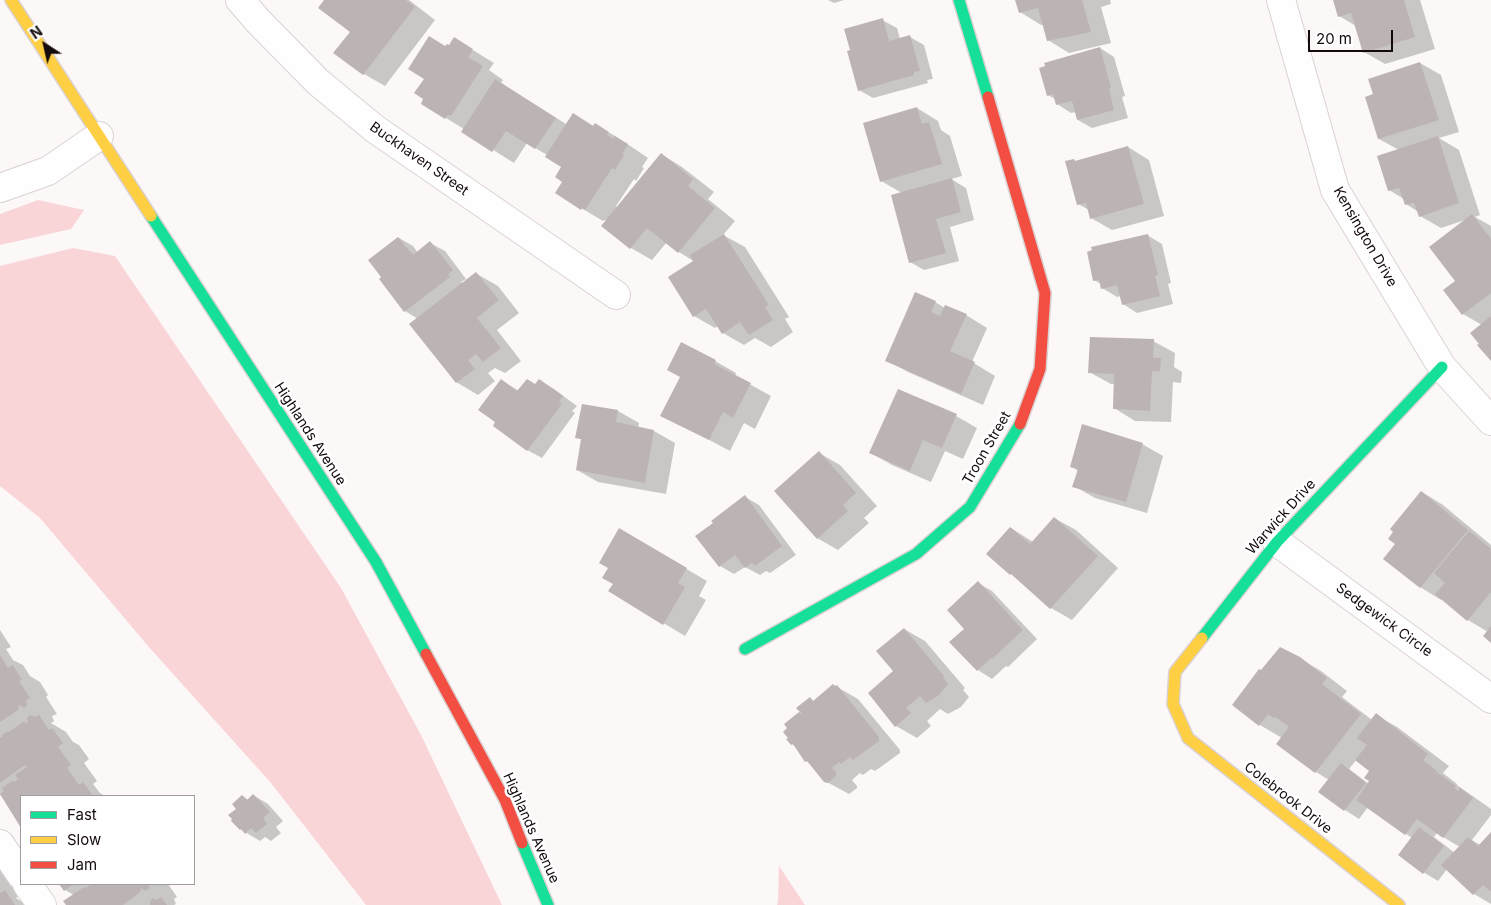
<!DOCTYPE html>
<style>
body{margin:0}
#map{position:relative;width:1491px;height:905px;overflow:hidden;background:#fcf8f8;font-family:Inter,sans-serif}
canvas{display:block}
.legend{position:absolute;left:20px;top:795px;width:175px;height:90px;box-sizing:border-box;background:#fff;border:1px solid #a19d9d;margin:0;padding:6px 9px;list-style:none;font-size:15px;color:#150a0b}
.legend li{display:flex;align-items:center;gap:10px;height:25px}
.legend b{width:25px;border:1px solid #a19d9d}
.north{position:absolute;left:20px;top:20px;width:50px;height:50px;-webkit-text-stroke:4px #fff;paint-order:stroke;rotate:325deg;font-size:14px;font-weight:700;line-height:20px;text-align:center;color:#150a0b}
.north::after{content:'';display:block;margin:auto;width:18px;height:22px;background:#150a0b;clip-path:polygon(50% 0,100% 100%,50% 72%,0 100%)}
.scale{position:absolute;left:1308px;top:30px;width:85px;height:22px;box-sizing:border-box;border:2px solid #150a0b;border-top:0;padding-left:6px;font-size:15px;line-height:18px;white-space:nowrap;color:#150a0b;-webkit-text-stroke:4px #fff;paint-order:stroke}
</style>
<div id="map">
<canvas width="1491" height="905"></canvas>
<ul class="legend">
<li><b style="height:6px;background:#16e098"></b>Fast</li>
<li><b style="height:6px;background:#ffcf43"></b>Slow</li>
<li><b style="height:6px;background:#f24e42"></b>Jam</li>
</ul>
<div class="north">N</div>
<div class="scale">20 m</div>
</div>
<script>
const ctx = document.querySelector('canvas').getContext('2d');
ctx.lineJoin = 'round';
function fill(path, color) { ctx.fillStyle = color; ctx.fill(path, 'evenodd'); }
const poly = rows => new Path2D(rows.map(r => 'M' + r).join(''));
function trace(path, color, width, dash) { ctx.strokeStyle = color; ctx.lineWidth = width; ctx.lineCap = dash ? 'butt' : 'round'; ctx.setLineDash(dash || []); ctx.stroke(path); }
function drawText(font, color, halo, rows, align = 'center') {
  ctx.font = font + ' Inter,sans-serif'; ctx.lineWidth = 5; ctx.setLineDash([]); ctx.textBaseline = 'middle'; ctx.strokeStyle = halo; ctx.fillStyle = color; for (const [text, x, y, turn = 0] of rows) {
    ctx.save(); ctx.translate(x, y); ctx.rotate((+turn || 0) * Math.PI / 180); ctx.textAlign = isNaN(turn) ? turn : align; if (halo) ctx.strokeText(text, 0, 0); ctx.fillText(text, 0, 0); ctx.restore();
  }
}
fill(poly([
 [38,200,84,210,71,229,0,245,0,214],
 [73,248,115,256,341,588,421,735,502,905,366,905,271,783,148,646,40,518,0,486,0,266],
 [779,866,805,905,777,905,778,902]
]), '#f9d5d8');
fill(poly([
 [326,0,409,0,435,20,385,86,364,74,335,53,351,31],
 [828,0,844,0,834,3],
 [1017,0,1110,0,1111,4,1101,7,1111,43,1069,53,1048,40,1044,24,1041,25,1020,12],
 [1334,0,1420,0,1435,49,1385,64,1364,52,1356,26,1339,16],
 [882,20,897,28,900,39,910,37,924,45,933,79,927,80,928,83,873,98,859,90],
 [455,39,494,63,489,70,503,80,501,83,566,124,573,114,595,127,596,125,617,137,648,158,642,167,644,168,636,181,634,179,616,206,618,208,661,154,682,167,714,192,708,199,735,221,723,235,745,247,789,317,785,319,793,332,771,347,755,338,744,345,723,333,718,326,715,328,694,316,695,262,679,252,667,242,652,260,631,248,603,226,607,221,604,220,603,221,556,193,564,181,563,167,547,155,527,143,514,163,463,131,464,129,446,118,446,47,450,46],
 [1100,48,1114,57,1125,96,1122,97,1128,118,1092,128,1078,120,1076,112,1071,113,1057,104,1055,99,1048,95],
 [1420,63,1441,75,1459,132,1439,138,1459,150,1480,215,1475,217,1491,226,1491,359,1482,325,1463,314,1457,281,1465,220,1441,228,1420,216,1417,211,1406,204,1404,199,1389,190,1399,150,1379,139,1366,98,1374,95],
 [917,108,938,121,941,130,950,136,962,176,951,179,966,188,974,220,950,227,959,261,924,270,910,262,902,193,881,181],
 [1128,147,1149,160,1164,216,1112,230,1091,218,1089,210,1078,204,1074,160,1077,162],
 [1147,235,1162,244,1171,283,1168,284,1173,304,1137,313,1123,304,1121,296,1117,297,1102,288,1101,284,1094,280],
 [399,238,413,246,418,253,430,243,445,251,466,279,461,282,463,284,477,274,498,286,519,313,497,330,521,361,505,373,495,368,488,373,495,381,478,395,456,382,418,319,405,311],
 [935,302,945,308,966,315,987,328,972,362,995,376,983,405,908,372,887,360],
 [1153,341,1175,353,1174,367,1182,372,1181,383,1173,382,1171,422,1135,421,1114,408,1115,384,1111,384,1089,372],
 [715,361,736,373,735,376,771,396,755,429,744,423,730,451,662,415],
 [501,380,519,391,536,385,539,380,554,389,577,406,572,411,575,413,542,458,527,450,497,422],
 [618,411,639,423,638,428,654,431,675,443,666,494,598,482,577,470,582,440,577,437],
 [956,416,977,428,963,459,945,451,931,482,892,465,871,453],
 [1142,444,1163,456,1147,513,1095,498,1074,486,1078,471,1071,466],
 [819,453,840,465,877,506,864,518,869,523,838,550,817,538],
 [1422,492,1443,505,1491,545,1491,642,1488,632,1468,620,1442,599,1441,600,1420,587,1397,544],
 [745,497,759,505,796,555,770,573,766,571,760,575,745,567,734,574,720,566],
 [1054,518,1076,530,1118,568,1072,620,1051,608,988,554,1011,528,1033,542],
 [620,530,707,581,699,596,706,600,685,636,610,591,614,584,610,567],
 [978,583,992,591,1037,639,1008,667,1006,666,992,679,978,670,966,629],
 [904,629,925,641,965,688,963,690,969,697,961,707,948,714,940,709,927,721,931,726,917,738,896,726],
 [0,630,11,647,6,649,13,660,23,665,30,676,40,682,48,695,46,697,57,714,52,716,54,721,51,723,66,732,73,742,79,745,89,759,84,763,97,781,93,784,100,793,105,796,21,796,21,825,3,797,0,795],
 [1299,658,1321,671,1347,691,1342,697,1372,720,1376,715,1397,727,1449,766,1443,773,1457,784,1457,785,1491,809,1491,815,1472,840,1480,845,1491,834,1491,904,1474,894,1447,869,1438,881,1423,872,1412,838,1368,807,1359,819,1345,810,1320,792,1329,780,1316,772,1278,744,1282,738,1260,725],
 [1357,759,1371,771,1369,784,1349,769],
 [1437,833,1443,837,1460,847,1455,853,1434,837],
 [837,687,858,699,900,750,900,753,875,771,871,769,863,775,860,773,852,780,857,786,857,788,849,794,825,781,810,763,806,761,796,747,792,744,789,728,786,724,802,712,810,699,814,701],
 [253,795,268,804,283,821,276,827,281,833,271,841,265,837,260,841,240,829,238,809,243,796,248,800],
 [0,865,20,895,16,898,27,905,0,905],
 [60,884,168,884,177,897,174,899,176,904,174,905,67,905,74,895,65,890]
]), '#0003');
fill(poly([
 [324,0,406,0,415,7,363,75,333,53,350,32,318,8],
 [1015,0,1082,0,1091,32,1047,41,1038,8,1019,13],
 [1333,0,1404,0,1415,37,1363,53,1351,13,1338,17],
 [883,18,889,41,910,35,920,71,914,72,914,75,858,91,847,51,850,50,844,29],
 [429,36,445,46,447,44,449,45,454,37,473,49,468,57,483,66,451,116,448,115,445,119,421,104,423,99,414,93,424,79,408,69],
 [1100,47,1111,88,1109,89,1114,110,1077,120,1072,101,1056,105,1053,94,1047,96,1039,68,1045,66,1044,63],
 [1420,62,1439,120,1378,139,1365,97,1373,94,1368,79],
 [495,79,556,118,535,149,506,131,492,152,461,132],
 [917,107,922,124,929,122,942,164,880,182,863,123],
 [573,113,593,126,595,123,609,132,607,135,613,139,614,136,628,144,622,154,624,155,615,170,612,168,585,210,582,208,581,210,555,193,562,182,555,177,561,167,545,157],
 [1438,136,1459,203,1419,217,1414,203,1405,205,1399,188,1388,191,1377,156],
 [1128,146,1144,204,1090,219,1086,203,1077,205,1065,161,1074,159,1075,161],
 [661,153,693,179,688,186,715,208,678,253,647,228,630,249,601,226],
 [952,178,961,212,936,219,946,253,909,263,891,195],
 [1472,214,1491,239,1491,293,1462,315,1443,290,1455,281,1429,247],
 [724,234,769,305,765,307,773,320,749,335,740,322,722,334,706,309,693,317,668,277,693,261,690,255],
 [1148,234,1158,275,1155,276,1160,296,1122,305,1117,285,1101,289,1099,280,1093,281,1087,252,1092,250,1091,247],
 [398,237,413,255,430,241,453,270,448,274,450,277,404,312,379,279,381,277,368,260],
 [476,272,499,300,477,318,501,348,483,362,476,354,468,360,475,369,456,383,409,324],
 [915,292,936,301,931,312,940,316,945,305,967,314,950,351,975,362,961,394,885,361],
 [1491,316,1491,361,1477,345,1479,344,1470,333],
 [1090,337,1154,339,1153,358,1161,358,1160,371,1152,371,1150,411,1113,409,1114,374,1088,373],
 [681,342,716,360,714,364,751,383,733,418,723,412,709,440,660,416,680,377,667,370],
 [501,379,517,391,527,379,535,384,539,379,563,396,559,402,562,404,527,451,493,426,495,422,478,410],
 [898,389,957,414,942,448,923,440,910,471,869,453],
 [582,404,618,410,616,422,654,430,645,483,576,470,581,439,575,438],
 [1082,424,1143,443,1126,502,1072,487,1078,469,1070,467],
 [819,451,856,493,843,505,848,511,817,539,774,491],
 [1421,491,1468,530,1420,588,1383,559,1395,544,1388,539,1393,532,1390,529],
 [745,495,782,546,755,566,752,562,745,568,735,555,719,567,695,536,713,523,711,521],
 [1054,517,1098,556,1050,609,1011,574,1010,575,986,554,1010,527,1030,544],
 [619,528,687,568,678,583,685,587,663,625,608,591,613,584,602,578,608,568,599,563],
 [1469,531,1491,549,1491,592,1467,621,1435,594,1445,583,1434,573],
 [978,581,1023,630,992,659,991,658,977,671,949,642,964,629,947,610],
 [1491,626,1491,643,1483,636],
 [904,628,944,676,943,677,948,684,939,695,933,699,926,703,920,696,906,708,911,713,895,727,868,693,893,671,876,651],
 [1280,647,1300,657,1327,678,1322,684,1361,714,1315,773,1276,744,1289,727,1276,717,1274,718,1268,714,1259,726,1232,705,1259,669,1261,670],
 [0,655,8,668,13,665,22,680,19,681,30,698,26,700,27,706,24,708,19,705,18,710,0,722],
 [833,684,835,686,837,685,879,737,879,741,853,760,850,757,841,764,839,762,832,768,836,772,836,776,828,783,824,782,807,761,805,762,793,744,791,745,786,739,788,738,783,732,787,728,784,724,799,712,802,714,796,708,810,697,813,701],
 [1376,713,1428,754,1423,760,1437,771,1434,775,1437,772,1456,786,1454,788,1458,791,1460,788,1473,798,1443,838,1417,819,1405,835,1356,800,1369,781,1364,778,1369,771,1355,760,1367,745,1357,738],
 [31,715,35,717,39,715,49,730,52,728,63,743,58,747,71,765,67,768,79,785,83,782,93,796,21,796,21,828,0,794,4,791,2,788,13,780,14,782,18,779,15,775,27,767,25,765,0,783,0,738,3,736,2,735,8,731,9,732,23,722,28,723,27,717],
 [1341,763,1366,783,1344,811,1318,792],
 [253,794,270,812,263,818,267,824,256,833,251,828,245,834,241,829,240,830,231,821,232,819,228,815,236,809,232,804,242,795,247,800],
 [1419,827,1444,846,1423,874,1398,855],
 [1491,832,1491,892,1483,885,1473,895,1441,865,1468,837,1478,846],
 [59,884,74,884,64,891],
 [92,884,148,884,150,888,146,891,141,888,140,892,123,905,66,905,63,901,84,887,85,888],
 [5,890,15,905,0,905,0,893],
 [161,897,167,905,150,905,150,901,153,898,157,900]
]), '#bbb3b4');
const street = poly([
 [240,0,258,21,318,82,375,129,616,295],
 [1281,0,1335,190,1442,367,1491,421],
 [0,188,48,171,99,136],
 [1277,542,1491,699],
 [0,844,21,875],
 [27,884,42,905]
]);
const fast = poly([
 [959,0,988,97],
 [151,216,376,562,426,654],
 [1202,638,1277,542,1442,367],
 [745,649,916,554,970,507,1020,424],
 [522,843,548,905]
]);
const slow = poly([
 [11,0,151,216],
 [1202,638,1175,672,1173,704,1188,738,1399,905]
]);
const jam = poly([
 [988,97,1045,293,1040,369,1020,424],
 [426,654,505,800,522,843]
]);
trace(street, '#dad2d2', 30);
trace(fast, '#dad2d2', 14);
trace(slow, '#dad2d2', 14);
trace(jam, '#dad2d2', 14);
trace(street, '#fffefe', 28);
trace(fast, '#16e098', 11);
trace(slow, '#ffcf43', 11);
trace(jam, '#f24e42', 11);
drawText('14px', '#150a0b', '#fff', [
 ["Buckhaven Street",419,159,35],
 ["Kensington Drive",1365,237,60],
 ["Highlands Avenue",310,434,57],
 ["Troon Street",987,448,-60],
 ["Warwick Drive",1281,517,-48],
 ["Sedgewick Circle",1384,620,36],
 ["Colebrook Drive",1288,798,38],
 ["Highlands Avenue",531,828,66]
]);
</script>
